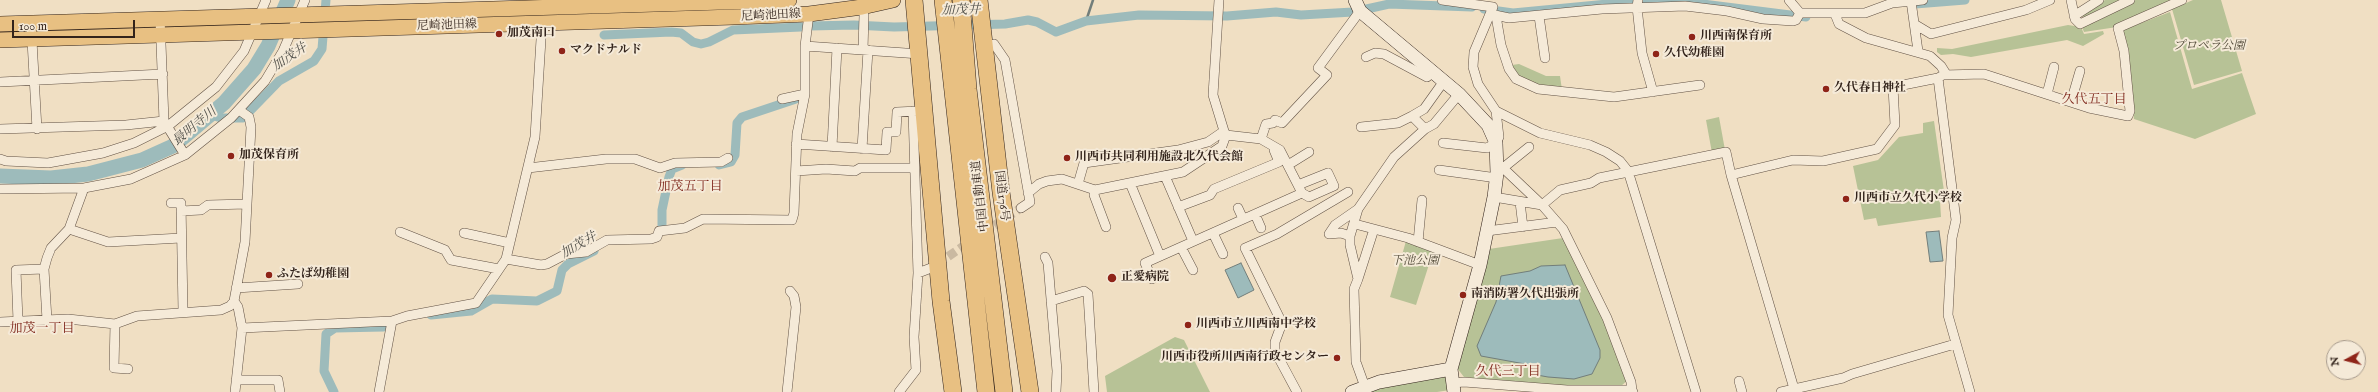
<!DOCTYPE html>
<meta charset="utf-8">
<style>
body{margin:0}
#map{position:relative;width:2378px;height:392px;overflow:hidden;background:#f0dfc3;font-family:"IM FELL English",serif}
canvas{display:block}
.north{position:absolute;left:2326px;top:340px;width:40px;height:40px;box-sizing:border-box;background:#f5ead8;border:1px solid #a79a8c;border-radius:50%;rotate:263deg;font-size:11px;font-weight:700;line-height:16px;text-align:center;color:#32231b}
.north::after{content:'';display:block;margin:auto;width:14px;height:18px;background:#8f2418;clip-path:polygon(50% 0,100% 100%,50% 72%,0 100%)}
.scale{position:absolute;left:12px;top:20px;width:123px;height:18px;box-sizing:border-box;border:2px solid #32231b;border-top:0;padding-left:5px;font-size:12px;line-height:14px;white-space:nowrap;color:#32231b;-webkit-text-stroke:3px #f5ead8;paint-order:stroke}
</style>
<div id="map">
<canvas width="2378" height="392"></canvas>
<div class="north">N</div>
<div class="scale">100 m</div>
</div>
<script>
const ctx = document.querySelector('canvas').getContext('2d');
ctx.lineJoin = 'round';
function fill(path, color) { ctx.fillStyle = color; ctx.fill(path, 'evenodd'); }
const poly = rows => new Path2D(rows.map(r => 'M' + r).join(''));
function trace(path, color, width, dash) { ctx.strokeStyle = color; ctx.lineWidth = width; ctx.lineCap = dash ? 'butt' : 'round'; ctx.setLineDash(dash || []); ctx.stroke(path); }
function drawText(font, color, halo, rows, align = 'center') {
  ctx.font = font + ' "IM FELL English","Noto Serif JP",serif'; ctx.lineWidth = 4; ctx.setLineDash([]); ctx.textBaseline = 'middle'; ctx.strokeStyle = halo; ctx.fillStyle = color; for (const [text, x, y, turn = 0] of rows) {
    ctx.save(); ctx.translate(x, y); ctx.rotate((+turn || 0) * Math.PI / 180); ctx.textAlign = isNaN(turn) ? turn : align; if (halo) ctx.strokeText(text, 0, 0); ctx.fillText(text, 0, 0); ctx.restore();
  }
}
fill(poly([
 [2105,0,2124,0,2084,19,2083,16,2086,12],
 [2133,0,2173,0,2117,27,2084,32,2082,27],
 [2193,0,2221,0,2242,71,2194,85,2172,9],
 [2170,12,2192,89,2242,73,2256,114,2195,139,2134,119,2123,30],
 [2068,25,2081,27,2084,34,2103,31,2104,34,2083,46,2067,40,1971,57,1953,54,1941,55,1937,52,1937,48,1952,49],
 [1519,64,1546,76,1560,76,1562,90,1524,81,1518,76,1512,65],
 [1719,117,1725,150,1712,153,1706,120],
 [1934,121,1944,191,1940,201,1941,217,1878,226,1876,218,1864,220,1853,166,1878,160,1899,137,1923,133,1923,123],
 [1563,238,1578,262,1629,379,1621,386,1560,386,1464,377,1457,368,1489,249],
 [1406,241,1434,249,1416,305,1390,297],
 [1175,337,1184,340,1210,392,1107,392,1105,376],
 [1448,373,1450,390,1437,392,1363,392]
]), '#b7c296');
const water = poly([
 [1939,231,1943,261,1930,262,1926,232,1939,231],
 [1241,263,1254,290,1238,298,1225,270,1241,263],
 [1565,265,1600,350,1600,358,1592,374,1574,379,1548,377,1537,375,1525,364,1481,356,1477,346,1496,302,1501,276,1530,271,1541,266,1565,265]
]);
fill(water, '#9dbbbb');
trace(water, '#727e7b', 1);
trace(poly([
 [1086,21,1093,0]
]), '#727e7b', 2.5);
trace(poly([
 [1915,4,1965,0],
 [1484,9,1513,13,1618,3,1687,2,1806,17],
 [810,26,854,25,894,27,1005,24,1028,20,1037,22,1056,32,1086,21,1139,15,1227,16,1276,12,1301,15,1353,12,1389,4,1472,7],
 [604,35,671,32,681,33,693,42,701,44,709,42,733,30,801,27],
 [211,115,221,118,243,118,279,81,314,61,322,49,326,0],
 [719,165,731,162,735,155,737,123,742,117,796,99],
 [662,225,662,210,669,177,672,169,682,165],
 [431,315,471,311,492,299,537,301,557,291,562,270,568,264,594,251],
 [334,392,324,371,326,334,335,328,384,327]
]), '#9dbbbb', 9);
trace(poly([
 [0,176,51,178,88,174,142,160,173,146,224,103,254,69,268,46,288,0]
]), '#9dbbbb', 15);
trace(poly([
 [983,233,1021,208],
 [937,264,971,241]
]), '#cab9a1', 9, [9, 4.5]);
const street = poly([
 [1442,0,1493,7,1490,14,1509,18,1602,9,1685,6,1727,11,1763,19,1793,21,1796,20,1800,13,1865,13,1892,3,1923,0],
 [1638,0,1637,7,1642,53,1653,92],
 [1789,0,1800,13],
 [2071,0,2075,19,2080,24,2130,0],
 [1911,1,1918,51],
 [862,7,864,15,863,50],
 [1835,14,1839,24,1866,38,1930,56,1941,66,1946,74],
 [1496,16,1501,45,1509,69,1516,79,1538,89,1614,97,1700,85],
 [1539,16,1545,58],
 [2074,16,2099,0],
 [160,18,164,121,185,155],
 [31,23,37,129],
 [1916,25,1931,34,2026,10,2050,0],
 [994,44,1005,60,1030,202,1021,208],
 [805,46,920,54],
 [1366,57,1375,53,1384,54,1427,77,1432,73],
 [1938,78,1956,220,1952,238,1948,315,1970,392],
 [0,82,163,74],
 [2047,94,2054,67],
 [782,99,805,94],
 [2071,102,2080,71],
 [239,110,249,117,251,127,245,242,234,301,238,307,242,328],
 [1496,111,1540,133,1590,145,1606,152,1620,161,1628,171,1696,392],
 [1412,116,1424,109,1444,81],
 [1361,127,1398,123,1412,116,1425,129],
 [0,129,126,125,164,121],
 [1261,139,1266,124,1273,123,1275,120,1282,123,1327,75,1318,68,1360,11],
 [1443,143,1487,148,1496,143,1499,137,1496,111,1478,84,1473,67,1474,52,1490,14],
 [796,144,886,150,887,132,896,132,897,112,919,111],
 [832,147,837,48],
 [862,149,868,50],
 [0,159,6,161,48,163,103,153,134,143,168,126,216,87,244,51,266,0],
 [1288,165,1309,152],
 [528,168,606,159,635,159,660,168,675,163,721,162,728,158],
 [1503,168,1529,147],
 [1439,170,1497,178],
 [796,171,826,169,855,171,860,168,914,168],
 [1497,173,1503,168,1542,205,1560,190,1591,183,1599,178,1726,152,1731,175,1795,392],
 [1731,175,1793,160,1823,161,1877,149,1895,125,1893,87,1938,78,1943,75,1984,74,2089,108,2128,116,2130,111,2124,51,2118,28,2182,0],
 [1165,176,1193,241],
 [1130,183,1160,256],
 [1078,184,1084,163,1178,150,1208,142,1224,131],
 [1298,185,1328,173,1334,186,1309,197,1302,193],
 [0,189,84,188,131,179,185,155,231,118,265,81,283,51,305,0],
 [1095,190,1094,195,1106,227],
 [1028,193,1039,184,1047,181,1062,179,1095,190,1183,172,1222,146,1226,135],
 [1494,197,1542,205,1563,229,1607,318,1631,382,1632,390],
 [1520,202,1523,227],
 [171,203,181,203,183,311],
 [1178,207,1210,195,1214,189,1279,162,1274,150],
 [1238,208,1243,219],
 [1358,209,1350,236,1341,233,1329,234,1335,225,1358,209,1394,157,1425,129,1434,124,1459,94],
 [181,211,201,210,208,205,247,204],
 [1255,214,1261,228],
 [1355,224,1408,238,1480,265],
 [69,229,108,242,181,238],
 [1487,231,1557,222],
 [400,232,445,250,451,260,499,269],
 [464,233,510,243],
 [1213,233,1223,254],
 [1350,236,1350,245,1358,279,1354,289,1356,362,1365,387],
 [1418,242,1422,200],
 [1181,247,1193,270],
 [1045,257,1048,263,1057,371,1056,392],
 [506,259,541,265,547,264,566,254,586,252,607,240,651,239,657,237,659,231,685,228,703,219,792,220,794,213,797,134,805,94,805,46,809,14],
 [918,273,931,268],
 [1152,279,1145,263,1302,193,1280,150,1261,139,1226,135,1224,131,1213,95,1219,0],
 [1358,279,1374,229],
 [236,288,298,284],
 [1051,301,1084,291,1088,294,1094,392],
 [47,320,44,269,47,258,51,248,69,229,84,188],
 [18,321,16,270,44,269],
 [0,322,68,319,115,324,137,316,221,310,230,306,234,301],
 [115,324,114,368,128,369],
 [236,380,278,380,280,392],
 [1739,381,1742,392],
 [1453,383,1464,382,1567,390,1632,390,1633,392],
 [235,392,242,328,392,321],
 [379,392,392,321,407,316,476,303,506,259,535,137,542,23],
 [787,392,796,307,794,296,790,291],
 [899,392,916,370,914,337,918,273,913,111],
 [1297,392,1275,351,1275,342,1282,323,1245,248,1277,234,1348,192],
 [1781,392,1843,378,1852,374,1955,344]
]);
const secondary = poly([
 [1355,0,1360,11,1459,94,1488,125,1496,143,1497,173,1494,197,1480,265,1451,369,1454,392],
 [1352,392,1379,382,1451,369]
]);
const primary = poly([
 [0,24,789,0],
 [0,40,734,17,809,14,862,7,893,0]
]);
const highway = poly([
 [914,0,941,301,953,392],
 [943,0,986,392],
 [961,0,968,89,1004,392],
 [979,0,1001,192,1030,392]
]);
trace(street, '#625245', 10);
trace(secondary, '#32231b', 14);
trace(primary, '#32231b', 16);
trace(highway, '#32231b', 18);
trace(street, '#f5ead8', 9);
trace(secondary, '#f5ead8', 13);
trace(primary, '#e8c082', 15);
trace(highway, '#e8c082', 17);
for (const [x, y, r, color] of [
 [499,34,4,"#8f2418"],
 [1692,37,4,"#8f2418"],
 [562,51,4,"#8f2418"],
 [1656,54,4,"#8f2418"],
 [1826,89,4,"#8f2418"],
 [231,156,4,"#8f2418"],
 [1067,158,4,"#8f2418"],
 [1846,199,4,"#8f2418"],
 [269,275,4,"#8f2418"],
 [1112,278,5,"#8f2418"],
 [1463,295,4,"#8f2418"],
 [1188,325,4,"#8f2418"],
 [1337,358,4,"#8f2418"]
]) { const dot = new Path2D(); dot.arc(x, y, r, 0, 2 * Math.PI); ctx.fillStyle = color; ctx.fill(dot); trace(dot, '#f5ead8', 1.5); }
drawText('12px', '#32231b', '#f5ead8', [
 ["尼崎池田線",771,16,-3],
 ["尼崎池田線",447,26,-2],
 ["中国自動車道",981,196,-97],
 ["国道176号",1001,196,83]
]);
drawText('bold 12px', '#32231b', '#f5ead8', [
 ["加茂南口",507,34],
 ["川西南保育所",1700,37],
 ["マクドナルド",570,51],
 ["久代幼稚園",1664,54],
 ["久代春日神社",1834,89],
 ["加茂保育所",239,156],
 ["川西市共同利用施設北久代会館",1075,158],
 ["川西市立久代小学校",1854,199],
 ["ふたば幼稚園",277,275],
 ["正愛病院",1121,278],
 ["南消防署久代出張所",1471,295],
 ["川西市立川西南中学校",1196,325],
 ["川西市役所川西南行政センター",1329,358,"right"]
], 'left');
drawText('italic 12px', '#534b3a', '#f5ead8', [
 ["プロペラ公園",2209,47],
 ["下池公園",1415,262]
]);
drawText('italic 13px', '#52514b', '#f5ead8', [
 ["加茂井",961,11,-1],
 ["加茂井",290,58,-34],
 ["最明寺川",195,127,-40],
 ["加茂井",579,246,-30]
]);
drawText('13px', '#7a1f14', '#f5ead8', [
 ["久代五丁目",2094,100],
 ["加茂五丁目",690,187],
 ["加茂一丁目",42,329],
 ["久代三丁目",1508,372]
]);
</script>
